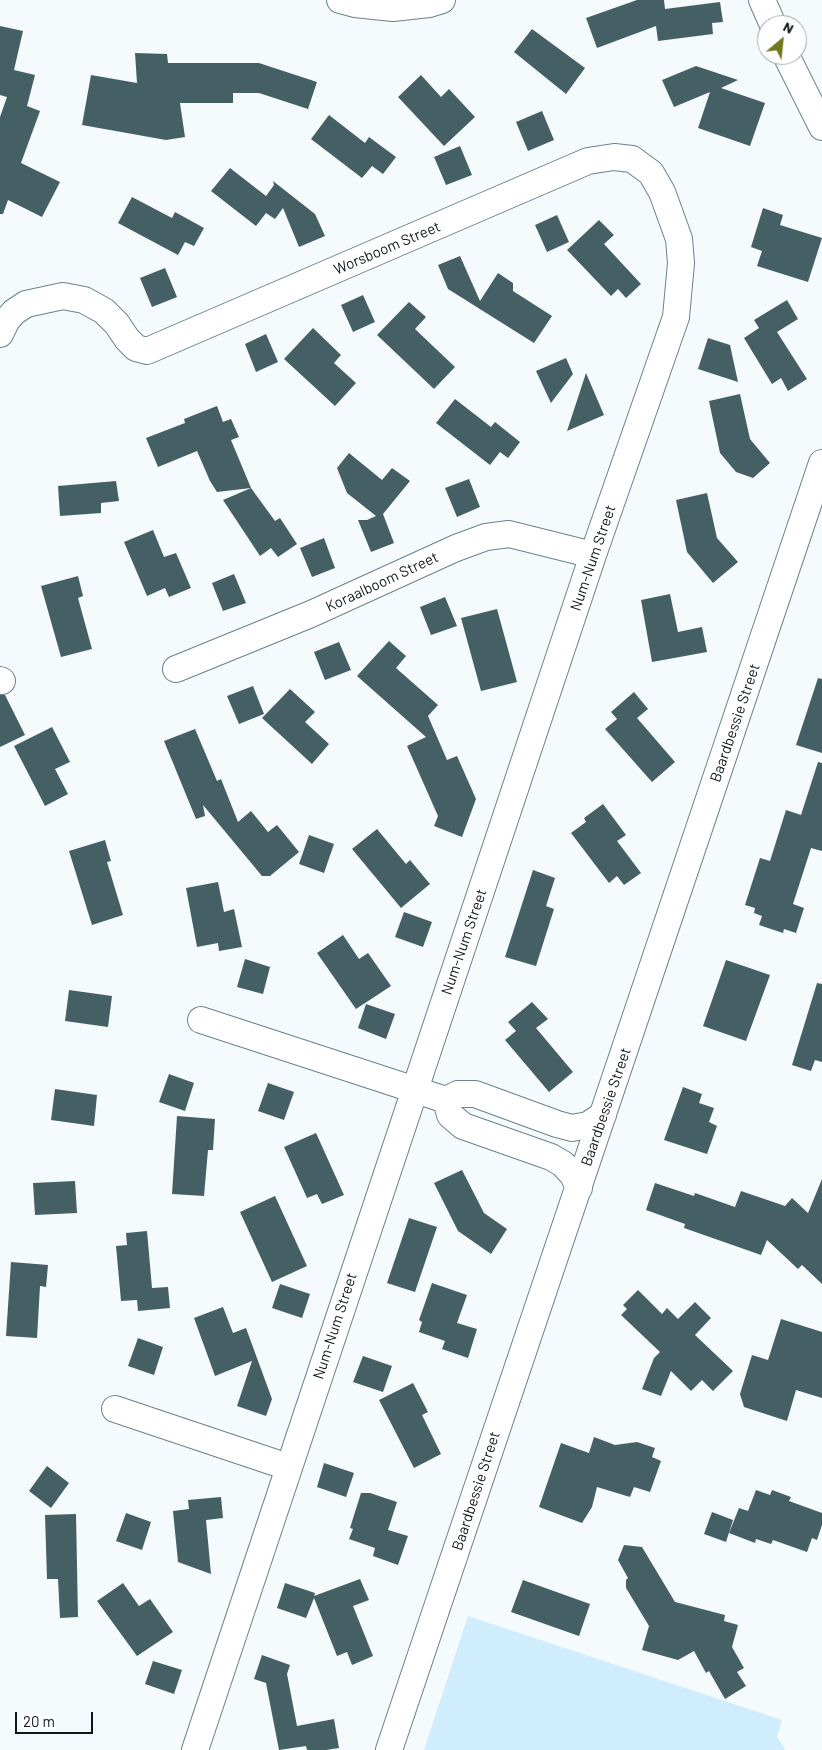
<!DOCTYPE html>
<style>
body{margin:0}
#map{position:relative;width:822px;height:1750px;overflow:hidden;background:#f5fafd;font-family:Barlow,sans-serif}
canvas{display:block}
.north{position:absolute;left:757px;top:15px;width:50px;height:50px;box-sizing:border-box;background:#fff;border:1px solid #9fa3a4;border-radius:50%;rotate:28deg;font-size:14px;font-weight:700;line-height:20px;text-align:center;color:#0e181c}
.north::after{content:'';display:block;margin:auto;width:18px;height:22px;background:#737720;clip-path:polygon(50% 0,100% 100%,50% 72%,0 100%)}
.scale{position:absolute;left:15px;top:1712px;width:78px;height:22px;box-sizing:border-box;border:2px solid #0e181c;border-top:0;padding-left:6px;font-size:15px;line-height:18px;white-space:nowrap;color:#0e181c;-webkit-text-stroke:4px #fff;paint-order:stroke}
</style>
<div id="map">
<canvas width="822" height="1750"></canvas>
<div class="north">N</div>
<div class="scale">20 m</div>
</div>
<script>
const ctx = document.querySelector('canvas').getContext('2d');
ctx.lineJoin = 'round';
function fill(path, color) { ctx.fillStyle = color; ctx.fill(path, 'evenodd'); }
const poly = rows => new Path2D(rows.map(r => 'M' + r).join(''));
function trace(path, color, width, dash) { ctx.strokeStyle = color; ctx.lineWidth = width; ctx.lineCap = dash ? 'butt' : 'round'; ctx.setLineDash(dash || []); ctx.stroke(path); }
function drawText(font, color, halo, rows, align = 'center') {
  ctx.font = font + ' Barlow,sans-serif'; ctx.lineWidth = 5; ctx.setLineDash([]); ctx.textBaseline = 'middle'; ctx.strokeStyle = halo; ctx.fillStyle = color; for (const [text, x, y, turn = 0] of rows) {
    ctx.save(); ctx.translate(x, y); ctx.rotate((+turn || 0) * Math.PI / 180); ctx.textAlign = isNaN(turn) ? turn : align; if (halo) ctx.strokeText(text, 0, 0); ctx.fillText(text, 0, 0); ctx.restore();
  }
}
fill(poly([
 [468,1616,782,1720,777,1737,785,1750,424,1750]
]), '#cfedfc');
fill(poly([
 [637,0,664,0,665,9,720,2,723,22,712,23,713,34,658,41,656,26,597,48,586,18],
 [0,26,23,31,14,70,35,75,27,106,40,111,21,163,60,182,42,217,8,200,3,214,0,214,0,117,7,97,0,95],
 [532,29,585,68,566,94,514,52],
 [135,53,167,54,168,63,259,63,317,82,308,109,259,93,233,93,233,103,180,103,185,137,166,140,82,125,91,75,137,83],
 [696,66,738,80,721,88,765,103,750,146,698,128,710,92,674,107,662,80],
 [421,75,441,97,449,89,475,117,444,146,398,97],
 [542,111,554,140,528,151,516,122],
 [329,115,365,143,369,137,396,157,383,174,372,166,362,178,311,139],
 [460,146,472,175,446,185,434,157],
 [230,168,266,196,274,185,273,181,315,214,325,236,299,247,283,208,275,219,266,213,256,226,211,191],
 [132,197,172,218,175,212,204,228,194,246,185,242,178,255,118,223],
 [763,208,783,215,780,225,822,238,808,282,757,266,762,251,751,247],
 [557,215,569,242,547,252,535,225],
 [599,220,614,235,604,244,641,284,626,298,618,289,611,296,567,250],
 [460,256,480,301,498,273,513,283,513,291,552,316,534,343,448,289,438,265],
 [165,268,177,297,152,307,140,278],
 [363,295,375,322,353,332,341,305],
 [787,300,798,319,777,332,807,379,788,391,781,378,772,384,744,338,759,328,754,320],
 [409,302,426,317,415,329,455,367,434,389,377,335],
 [313,328,341,355,334,363,356,383,335,406,284,359],
 [266,334,278,362,256,372,245,344],
 [708,338,730,345,738,382,698,369],
 [566,358,573,374,551,403,536,371],
 [586,373,604,415,567,431],
 [740,394,750,439,770,463,753,478,736,472,720,453,709,401],
 [455,399,491,427,495,422,520,442,508,458,500,452,490,465,436,423],
 [217,406,223,422,231,419,239,437,231,440,251,488,275,521,280,518,297,544,278,557,271,548,260,556,223,500,251,488,217,492,210,481,197,451,158,467,146,438,185,423,184,419],
 [349,453,382,480,392,468,410,481,383,514,394,543,371,552,358,520,367,520,376,516,347,493,337,468],
 [469,479,480,507,457,517,445,488],
 [116,481,119,501,101,503,101,513,60,516,58,486],
 [707,493,717,538,738,562,713,583,687,552,676,500],
 [153,530,164,557,176,553,191,588,169,597,165,588,147,596,124,542],
 [324,538,335,568,312,577,300,548],
 [234,574,246,603,223,611,212,583],
 [78,576,83,596,78,598,92,649,61,657,41,586],
 [670,594,678,632,702,627,707,652,652,662,641,600],
 [445,597,457,626,431,635,420,607],
 [497,609,517,682,481,691,461,618],
 [389,641,406,656,396,668,438,705,428,716,447,760,457,756,476,799,462,837,434,826,438,816,407,746,426,737,357,676],
 [339,642,351,670,325,680,314,652],
 [818,678,822,679,822,753,796,745],
 [253,686,264,714,239,724,227,696],
 [290,689,315,712,305,722,329,744,312,764,262,718],
 [634,692,648,709,637,718,675,762,652,782,605,729,617,719,611,712],
 [0,695,5,695,25,735,0,747],
 [52,727,70,762,55,769,68,794,45,806,14,746],
 [195,729,217,781,221,779,238,822,251,811,268,832,277,825,299,852,270,876,262,876,203,805,205,816,196,819,164,741],
 [818,762,822,763,822,851,811,848,793,904,804,908,796,933,784,929,783,933,759,925,762,916,754,913,755,908,745,905,760,858,770,861,786,810,801,815],
 [603,804,626,835,617,841,641,873,624,885,617,876,609,883,571,833,586,822,584,818],
 [377,829,406,864,410,860,430,884,401,908,352,849],
 [309,835,334,844,324,873,299,864],
 [105,840,111,861,107,862,123,915,92,925,69,851],
 [533,870,555,878,546,906,554,909,536,966,505,957],
 [218,882,224,912,234,909,242,947,219,951,218,943,197,947,186,888],
 [404,912,432,922,423,947,395,937],
 [343,935,359,959,368,953,391,986,356,1009,317,953],
 [245,959,270,967,263,994,237,987],
 [726,960,770,975,746,1041,703,1026],
 [817,983,822,984,822,1062,815,1060,811,1071,792,1065],
 [69,990,112,996,108,1027,65,1021],
 [532,1002,548,1019,536,1028,573,1072,549,1092,505,1040,516,1031,508,1022],
 [366,1004,395,1014,386,1039,358,1028],
 [169,1074,194,1083,185,1111,159,1102],
 [268,1083,294,1092,284,1120,258,1111],
 [683,1087,702,1094,699,1103,714,1108,709,1122,717,1126,707,1154,664,1140],
 [55,1089,97,1095,94,1126,51,1120],
 [177,1116,215,1119,213,1150,208,1150,204,1196,172,1194],
 [316,1133,344,1195,322,1204,317,1194,307,1198,284,1147],
 [462,1170,484,1213,507,1229,491,1254,458,1231,434,1183],
 [822,1179,822,1284,802,1265,798,1269,767,1240,761,1255,684,1228,685,1224,646,1210,655,1183,694,1196,695,1193,735,1207,741,1191,785,1206,792,1198,808,1213],
 [75,1181,77,1213,35,1215,33,1183],
 [275,1196,307,1266,272,1282,240,1212],
 [409,1218,437,1227,415,1292,387,1283],
 [147,1231,152,1288,168,1287,170,1308,138,1311,137,1300,121,1301,116,1246,127,1245,126,1233],
 [11,1262,48,1265,46,1287,40,1286,37,1338,6,1336],
 [432,1283,467,1295,457,1323,477,1329,468,1358,442,1349,445,1341,419,1332,422,1322,419,1320],
 [280,1284,310,1294,302,1318,272,1308],
 [638,1290,662,1314,667,1308,678,1319,695,1302,711,1318,695,1335,733,1371,713,1391,702,1380,691,1391,671,1371,661,1396,642,1389,654,1358,660,1352,621,1315,627,1309,623,1305],
 [223,1307,233,1333,246,1328,272,1399,266,1416,237,1406,252,1361,215,1376,194,1318],
 [781,1319,822,1332,822,1398,796,1390,787,1421,744,1407,740,1394,752,1355,768,1360],
 [138,1338,163,1347,154,1375,128,1366],
 [363,1356,392,1366,383,1392,353,1382],
 [413,1383,428,1412,422,1415,441,1454,414,1468,379,1400],
 [594,1437,615,1445,637,1442,655,1448,652,1457,661,1461,650,1492,634,1487,630,1497,597,1487,592,1507,582,1523,539,1507,561,1443,589,1453],
 [324,1463,354,1473,346,1497,317,1487],
 [47,1466,69,1483,51,1508,29,1491],
 [756,1490,770,1495,772,1490,791,1497,789,1501,822,1513,822,1525,817,1540,812,1538,807,1552,773,1540,771,1544,756,1539,755,1543,729,1533,739,1508,748,1511],
 [361,1493,370,1493,397,1502,388,1530,408,1536,398,1565,373,1556,375,1548,349,1539,353,1529,350,1528],
 [221,1497,223,1518,206,1520,211,1574,178,1562,173,1511,189,1509,188,1500],
 [712,1512,733,1520,726,1542,704,1534],
 [126,1513,151,1522,142,1550,116,1541],
 [76,1514,78,1617,60,1618,58,1579,47,1579,45,1515],
 [624,1545,642,1547,675,1602,725,1615,724,1621,738,1625,732,1647,744,1668,737,1672,746,1686,725,1699,709,1671,706,1673,694,1651,678,1660,642,1650,649,1626,626,1588,626,1580,628,1578,618,1560],
 [360,1579,369,1600,353,1606,373,1656,352,1665,347,1652,337,1656,314,1598,306,1618,277,1608,285,1583,315,1593,314,1596],
 [523,1580,590,1604,579,1636,511,1612],
 [123,1583,139,1606,150,1599,173,1632,137,1656,97,1601],
 [262,1655,290,1665,287,1674,297,1726,334,1719,339,1748,326,1750,307,1750,306,1746,279,1750,266,1683,254,1679],
 [153,1661,182,1670,174,1694,145,1684]
]), '#456064');
const street = poly([
 [340,0,355,4,393,8,429,4,442,0],
 [762,0,773,25],
 [786,55,822,127],
 [0,334,7,320,14,312,26,304,63,296,84,300,104,311,117,324,127,339,136,348,147,351,588,161,614,157,632,159,651,173,662,192,679,239,681,263,676,317,593,555,195,1750],
 [176,669,311,614,456,548,486,537,509,534,593,555],
 [0,680,2,681],
 [201,1020,446,1100,458,1094,475,1094,557,1124,572,1128,588,1125,603,1115],
 [446,1100,450,1115,463,1126,551,1157,563,1164,573,1175,579,1188],
 [115,1409,288,1467],
 [389,1750,822,463]
]);
trace(street, '#6a828e', 28);
trace(street, '#fff', 26);
drawText('15px', '#0e181c', '#fff', [
 ["Worsboom Street",387,248,-23],
 ["Num-Num Street",593,558,-71],
 ["Koraalboom Street",382,582,-25],
 ["Baardbessie Street",735,723,-71],
 ["Num-Num Street",464,942,-71],
 ["Baardbessie Street",606,1107,-71],
 ["Num-Num Street",335,1326,-72],
 ["Baardbessie Street",476,1491,-72]
]);
</script>
